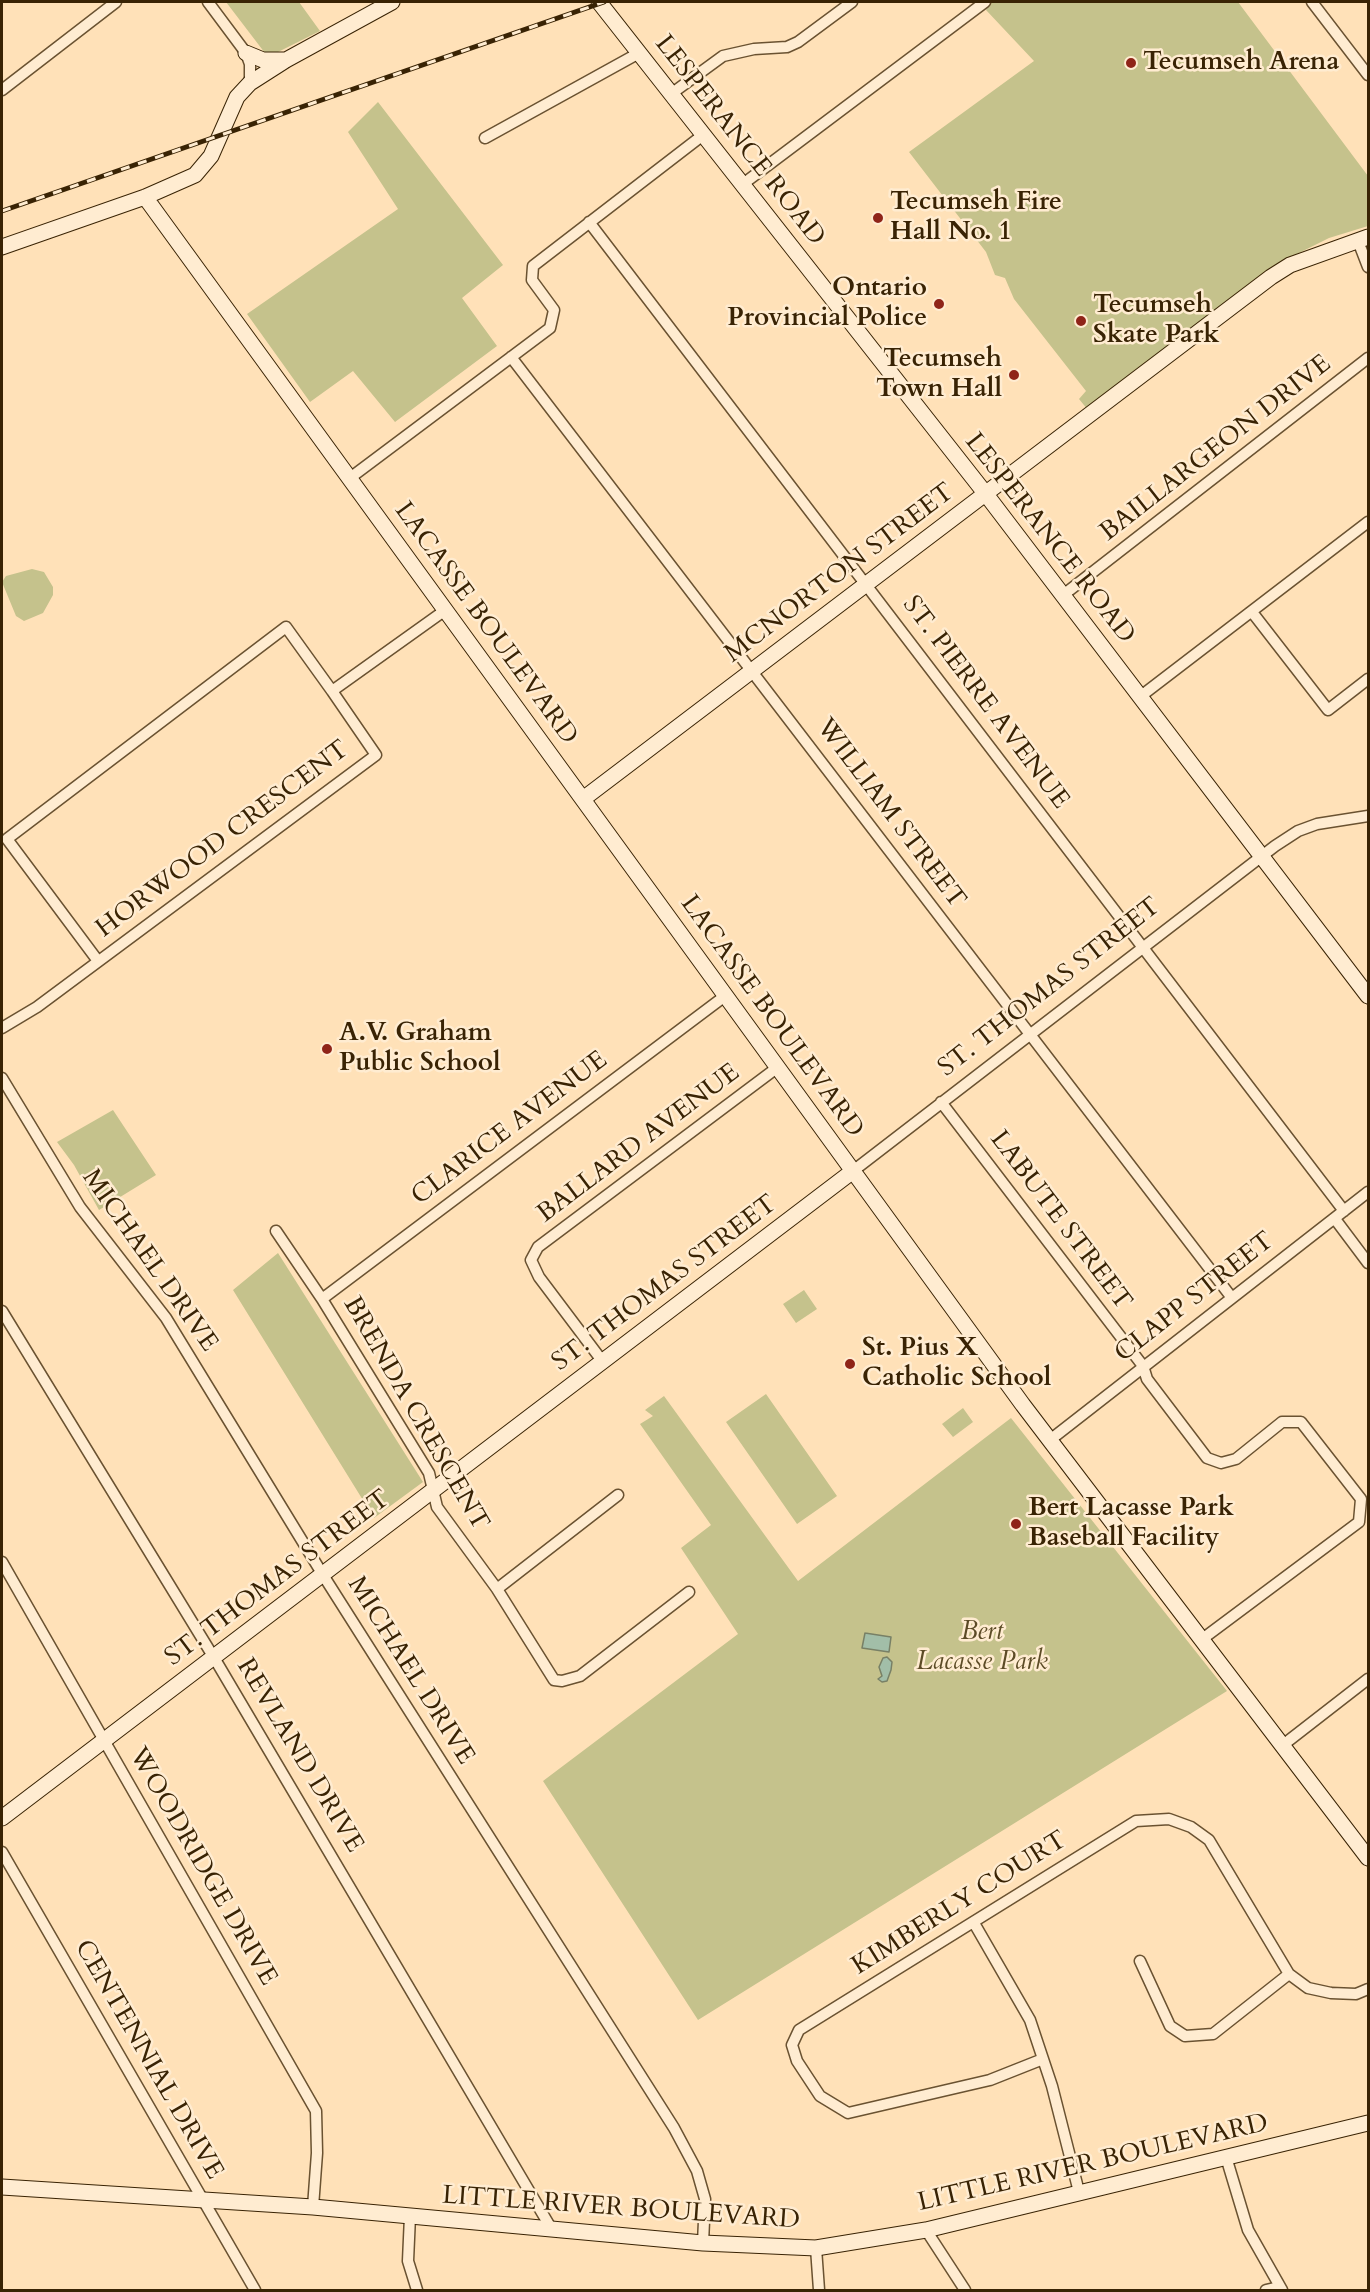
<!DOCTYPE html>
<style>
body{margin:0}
#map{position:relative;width:1370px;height:2292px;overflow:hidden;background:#ffe1b8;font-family:Cardo,serif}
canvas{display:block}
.frame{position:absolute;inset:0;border:3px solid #392304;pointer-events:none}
</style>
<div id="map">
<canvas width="1370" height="2292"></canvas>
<div class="frame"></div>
</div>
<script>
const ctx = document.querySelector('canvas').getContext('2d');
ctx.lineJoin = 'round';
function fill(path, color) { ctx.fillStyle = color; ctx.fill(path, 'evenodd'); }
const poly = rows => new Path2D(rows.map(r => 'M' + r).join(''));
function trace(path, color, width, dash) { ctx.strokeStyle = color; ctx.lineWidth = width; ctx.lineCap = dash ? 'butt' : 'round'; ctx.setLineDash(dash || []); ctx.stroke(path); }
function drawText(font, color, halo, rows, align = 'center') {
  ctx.font = font + ' Cardo,serif'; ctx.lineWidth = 5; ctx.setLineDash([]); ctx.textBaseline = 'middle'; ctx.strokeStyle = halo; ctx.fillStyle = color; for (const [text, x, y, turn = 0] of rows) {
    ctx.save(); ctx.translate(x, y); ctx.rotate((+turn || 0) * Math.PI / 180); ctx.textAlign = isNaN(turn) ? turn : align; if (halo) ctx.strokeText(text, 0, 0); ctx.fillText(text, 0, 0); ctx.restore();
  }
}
fill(poly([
 [226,2,299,2,320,31,268,57],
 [990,2,1238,2,1368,176,1368,226,1329,238,1273,266,1088,410,1079,399,1086,391,1014,299,1005,278,995,275,986,252,909,152,1034,61,986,10],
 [378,102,503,265,462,298,497,346,395,422,353,371,310,402,247,314,398,209,348,132],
 [32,569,44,572,53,587,53,595,43,613,24,621,16,616,2,582,6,576],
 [113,1110,156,1175,99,1210,74,1165,57,1142],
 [278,1253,423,1482,374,1518,233,1290],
 [804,1290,817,1309,796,1323,783,1304],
 [766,1394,837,1496,797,1524,726,1422],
 [664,1396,798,1581,1011,1418,1227,1691,698,2020,543,1781,738,1634,681,1548,711,1525,640,1424,653,1416,645,1410],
 [963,1408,973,1422,953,1437,942,1424]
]), '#c5c28c');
const water = poly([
 [865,1633,891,1637,889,1652,862,1648,865,1633],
 [887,1657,892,1662,891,1670,887,1681,882,1682,878,1679,882,1676,879,1667,883,1658,887,1657]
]);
fill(water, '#a2bea8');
trace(water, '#788066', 1.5);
const street = poly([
 [208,2,246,53,250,64,250,83],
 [1312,2,1368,75],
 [2,90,116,2],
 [671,94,723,56,754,49,787,47,798,42,852,2],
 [485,138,639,53],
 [743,184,985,2],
 [589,222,1344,1211],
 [1358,241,1368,267],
 [511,357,1232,1298],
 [350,478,550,328,554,310,532,280,533,266,703,135],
 [1062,596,1368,358],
 [1252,612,1328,710,1368,679],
 [1141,696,1368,522],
 [98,961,7,839,286,627,332,691],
 [2,1028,37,1007,376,755,332,691,444,611],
 [2,1078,80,1207,166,1318,323,1575,674,2128,697,2171,705,2199,703,2243],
 [941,1102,1143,1366,1147,1379,1207,1458,1221,1463,1236,1459,1282,1422,1301,1422,1361,1499,1359,1522,1201,1640],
 [853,1171,1275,846,1298,831,1317,824,1368,816],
 [1335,1219,1368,1263],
 [276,1231,322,1299,429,1473,437,1507,497,1589,554,1680,562,1681,580,1676,689,1592],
 [322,1299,725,996],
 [2,1311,219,1666,551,2228],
 [603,1362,539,1277,531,1260,538,1247,778,1067],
 [1050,1440,1368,1192],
 [2,1562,316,2111,317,2153,313,2207],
 [497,1589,618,1495],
 [1283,1745,1368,1679],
 [2,1852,255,2290],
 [974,1923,1030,2020,1052,2086,1079,2192],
 [1140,1961,1170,2026,1185,2036,1213,2034,1289,1974],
 [1043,2059,990,2080,848,2113,820,2096,797,2061,792,2045,799,2030,1136,1821,1169,1819,1191,1827,1209,1840,1289,1974,1308,1988,1331,1993,1356,1994,1368,1989],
 [1226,2157,1248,2230,1282,2290],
 [410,2216,408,2261,417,2290],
 [926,2230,965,2290],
 [816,2248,819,2290],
 [1266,2290,1279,2287]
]);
const secondary = poly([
 [599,2,985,493,1368,996],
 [246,53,263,60,286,60],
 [145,197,1023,1405,1368,1858],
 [2,247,145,197,195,175,211,156,237,97,250,83,286,60,392,2],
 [583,799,1271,277,1290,265,1368,237],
 [2,1818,853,1171],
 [2,2187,313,2207,703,2243,816,2248,926,2230,1368,2123]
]);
trace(street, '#6a5231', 13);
trace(secondary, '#392304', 17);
trace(street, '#ffecd1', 10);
trace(secondary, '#ffecd1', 15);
const rail = poly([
 [2,211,604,2]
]);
trace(rail, '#392304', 5);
trace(rail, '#ffecd1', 3, [9]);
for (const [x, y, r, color] of [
 [1131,63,6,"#8f2418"],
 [878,218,6,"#8f2418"],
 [939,304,6,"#8f2418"],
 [1081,321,6,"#8f2418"],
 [1014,375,6,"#8f2418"],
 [327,1049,6,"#8f2418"],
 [850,1364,6,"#8f2418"],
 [1016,1524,6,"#8f2418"]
]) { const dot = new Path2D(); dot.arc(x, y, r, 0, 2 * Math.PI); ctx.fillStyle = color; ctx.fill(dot); trace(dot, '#ffecd1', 2); }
drawText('bold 26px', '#392304', '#ffecd1', [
 ["Tecumseh Arena",1143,63],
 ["Tecumseh Fire",890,203],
 ["Hall No. 1",890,233],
 ["Ontario",927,289,"right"],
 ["Provincial Police",927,319,"right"],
 ["Tecumseh",1093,306],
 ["Skate Park",1093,336],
 ["Tecumseh",1002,360,"right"],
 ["Town Hall",1002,390,"right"],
 ["A.V. Graham",339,1034],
 ["Public School",339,1064],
 ["St. Pius X",862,1349],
 ["Catholic School",862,1379],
 ["Bert Lacasse Park",1028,1509],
 ["Baseball Facility",1028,1539]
], 'left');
drawText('26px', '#392304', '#ffecd1', [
 ["LESPERANCE ROAD",739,141,52],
 ["BAILLARGEON DRIVE",1216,449,-38],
 ["LESPERANCE ROAD",1049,539,52],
 ["MCNORTON STREET",840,574,-37],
 ["LACASSE BOULEVARD",485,624,54],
 ["ST. PIERRE AVENUE",985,703,53],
 ["WILLIAM STREET",890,814,53],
 ["HORWOOD CRESCENT",223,840,-37],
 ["ST. THOMAS STREET",1050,988,-38],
 ["LACASSE BOULEVARD",771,1017,54],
 ["CLARICE AVENUE",510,1129,-37],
 ["BALLARD AVENUE",639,1144,-37],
 ["LABUTE STREET",1060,1221,53],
 ["MICHAEL DRIVE",149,1261,55],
 ["ST. THOMAS STREET",665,1284,-37],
 ["CLAPP STREET",1195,1298,-38],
 ["BRENDA CRESCENT",415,1414,60],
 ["ST. THOMAS STREET",278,1579,-37],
 ["MICHAEL DRIVE",410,1671,58],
 ["REVLAND DRIVE",299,1756,59],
 ["WOODRIDGE DRIVE",202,1867,60],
 ["KIMBERLY COURT",960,1904,-32],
 ["CENTENNIAL DRIVE",148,2060,60],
 ["LITTLE RIVER BOULEVARD",1093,2164,-13],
 ["LITTLE RIVER BOULEVARD",621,2209,4]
]);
drawText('italic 26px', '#5c4b26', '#ffecd1', [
 ["Bert",982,1633],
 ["Lacasse Park",982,1663]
]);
</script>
